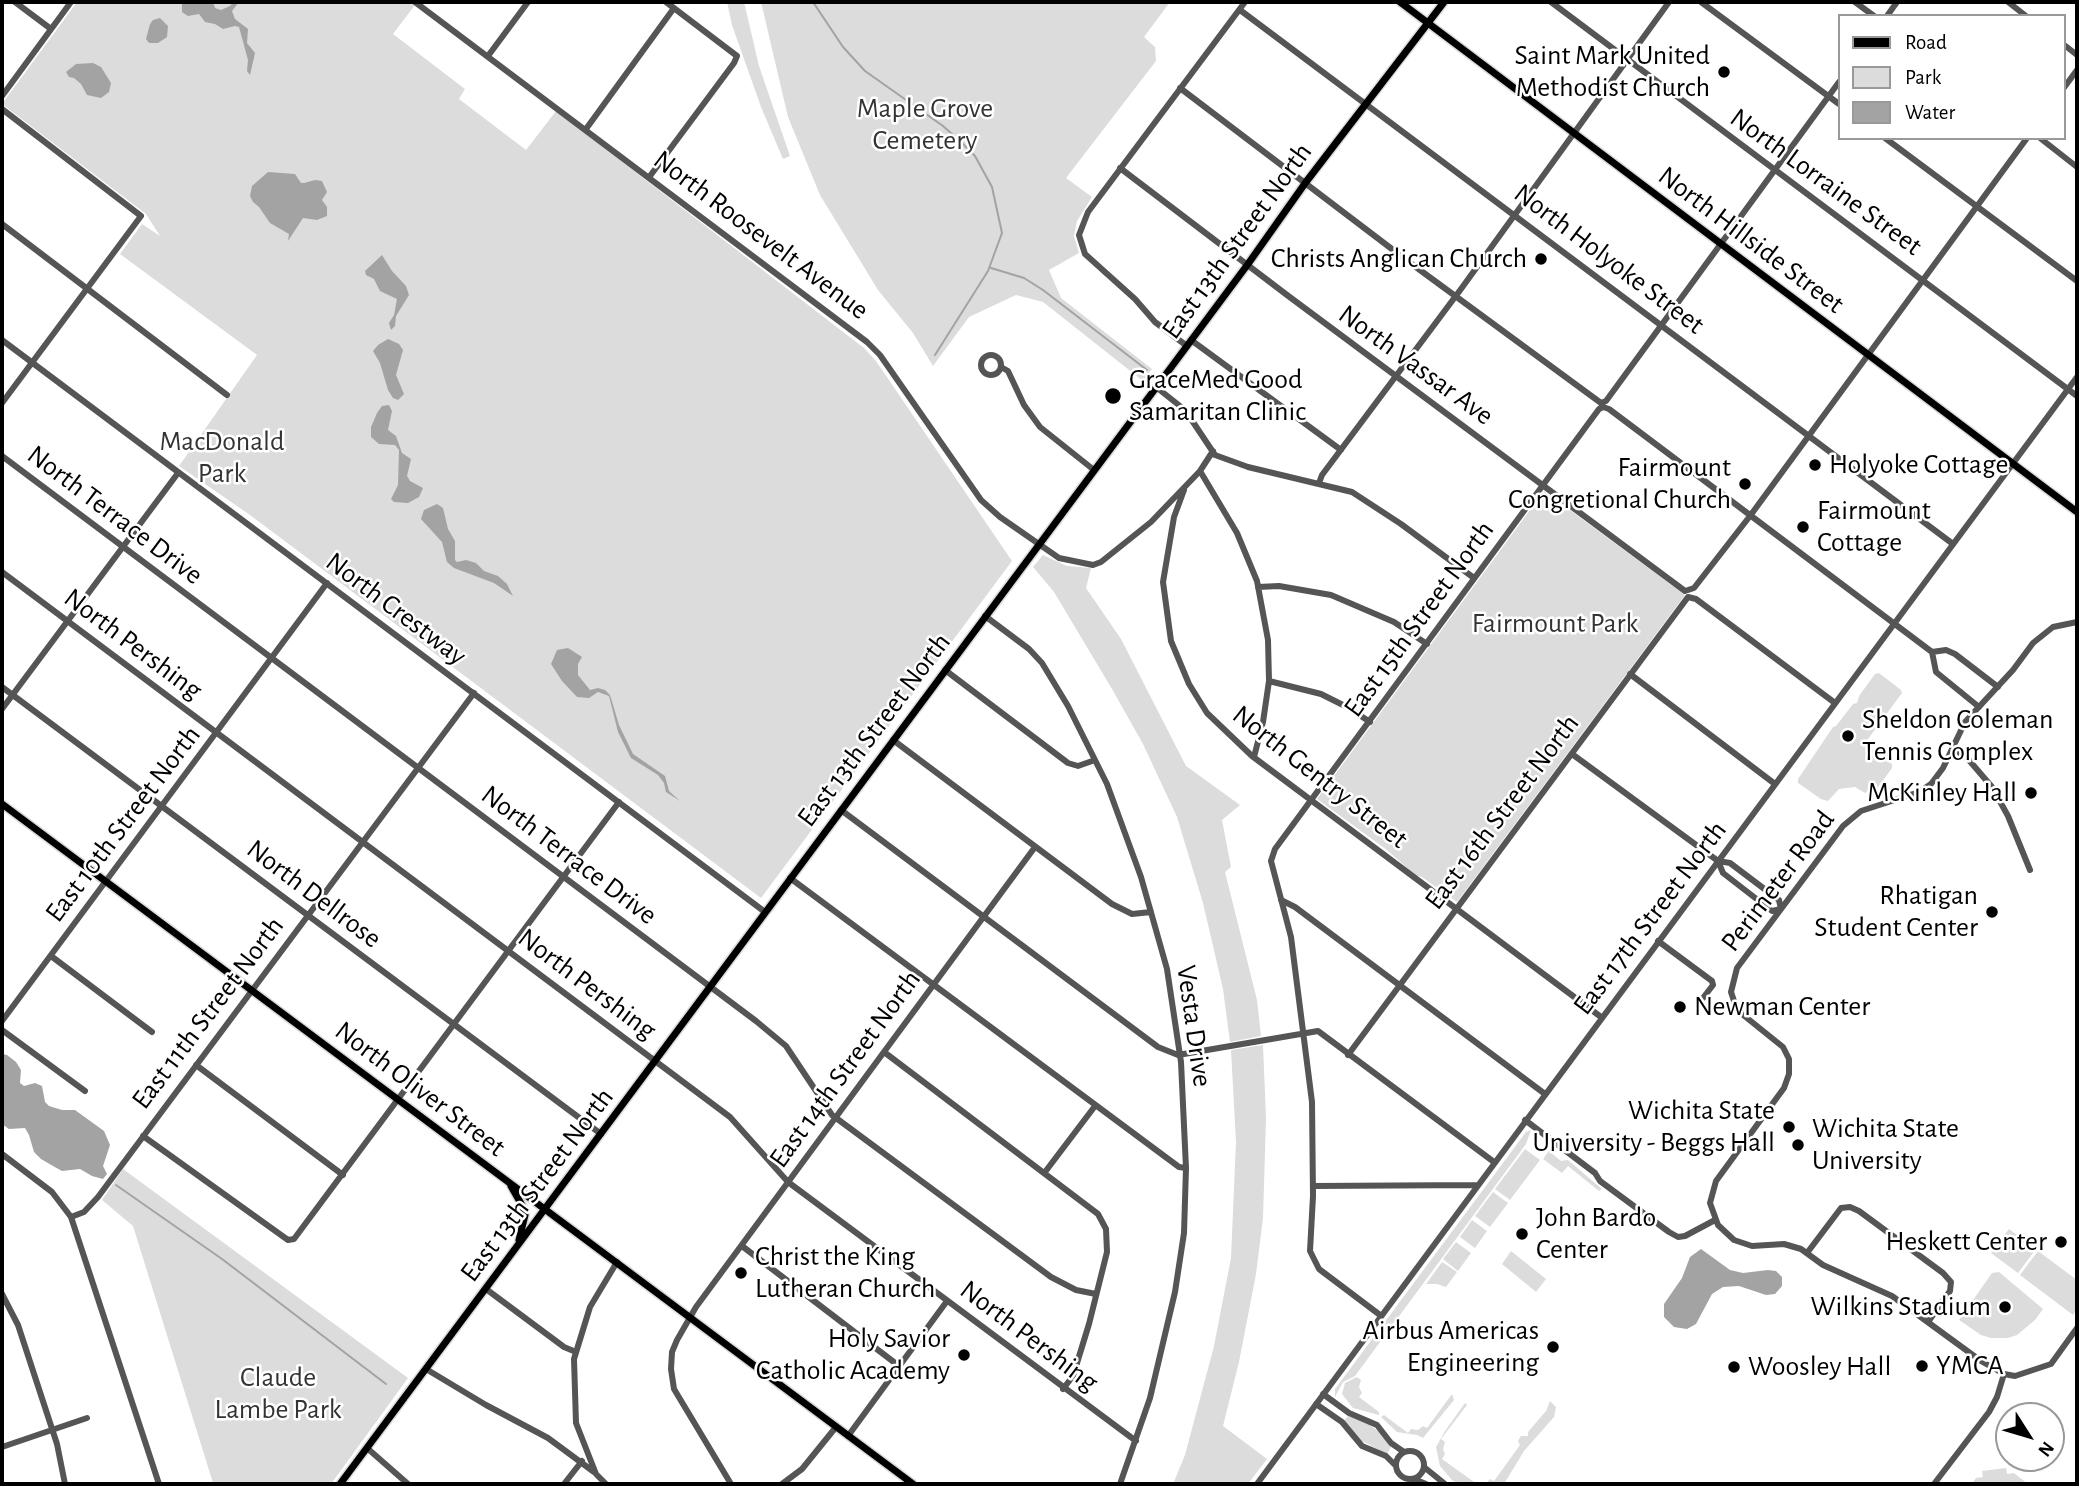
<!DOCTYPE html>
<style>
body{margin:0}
#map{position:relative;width:2079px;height:1486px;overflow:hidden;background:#fff;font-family:"Alegreya Sans",sans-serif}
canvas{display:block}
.frame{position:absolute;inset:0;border:4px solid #000;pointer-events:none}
.legend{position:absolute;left:1838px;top:14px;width:228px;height:126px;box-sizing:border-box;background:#fff;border:2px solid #999;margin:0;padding:9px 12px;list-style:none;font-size:21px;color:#000}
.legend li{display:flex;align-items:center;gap:14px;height:35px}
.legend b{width:35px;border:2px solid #999}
.north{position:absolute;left:1995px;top:1402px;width:70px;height:70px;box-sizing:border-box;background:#fff;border:2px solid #999;border-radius:50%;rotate:127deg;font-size:19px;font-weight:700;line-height:28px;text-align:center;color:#000}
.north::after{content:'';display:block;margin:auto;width:24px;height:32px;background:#000;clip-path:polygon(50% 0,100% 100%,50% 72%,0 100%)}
</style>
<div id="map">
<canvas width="2079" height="1486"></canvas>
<div class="frame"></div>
<ul class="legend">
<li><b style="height:9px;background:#000"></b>Road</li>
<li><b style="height:19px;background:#dcdcdc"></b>Park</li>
<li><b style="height:19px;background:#a3a3a3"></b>Water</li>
</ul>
<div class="north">N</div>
</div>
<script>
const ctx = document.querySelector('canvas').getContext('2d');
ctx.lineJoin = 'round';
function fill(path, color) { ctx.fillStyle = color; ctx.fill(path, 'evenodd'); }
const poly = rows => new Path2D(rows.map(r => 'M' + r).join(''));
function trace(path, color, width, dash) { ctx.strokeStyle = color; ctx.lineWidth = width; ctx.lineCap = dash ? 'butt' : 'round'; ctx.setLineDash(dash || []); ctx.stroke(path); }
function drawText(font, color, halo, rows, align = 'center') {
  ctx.font = font + ' "Alegreya Sans",sans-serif'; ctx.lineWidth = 5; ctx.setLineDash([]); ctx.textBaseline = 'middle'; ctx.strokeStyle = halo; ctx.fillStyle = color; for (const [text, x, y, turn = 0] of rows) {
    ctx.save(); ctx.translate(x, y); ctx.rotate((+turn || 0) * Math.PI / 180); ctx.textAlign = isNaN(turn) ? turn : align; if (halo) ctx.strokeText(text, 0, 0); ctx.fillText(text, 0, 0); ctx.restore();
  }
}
fill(poly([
 [77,2,411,2,415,5,393,34,465,89,459,99,526,150,556,111,864,348,876,361,1012,561,761,898,250,515,179,466,257,355,120,254,142,224,160,236,146,214,2,104],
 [727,2,744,2,759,66,790,156,783,159,761,107,732,25],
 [761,2,1170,2,1144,37,1155,47,1156,61,1066,178,1092,197,1077,221,1074,236,1079,253,1049,270,1061,298,1152,369,1143,381,1043,302,1016,295,969,317,933,366,913,333,878,290,820,195,788,117],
 [1544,491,1685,595,1457,902,1422,877,1415,875,1387,850,1317,799],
 [1043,555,1067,566,1091,568,1086,588,1121,639,1186,766,1240,805,1222,820,1231,867,1225,872,1257,1000,1261,1036,1230,1042,1223,989,1203,903,1177,817,1143,744,1112,689,1054,592,1033,567],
 [1879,673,1901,690,1902,693,1885,716,1881,716,1879,724,1863,746,1869,747,1892,764,1892,768,1876,790,1870,789,1865,793,1855,787,1839,789,1828,801,1821,799,1798,783,1798,779,1833,727,1836,726,1853,704,1857,703,1859,696,1875,674],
 [1263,1045,1266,1118,1263,1218,1256,1274,1239,1362,1223,1426,1267,1459,1248,1484,1173,1484,1185,1455,1214,1346,1231,1258,1236,1142,1231,1050],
 [1531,1130,1526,1144,1355,1376,1343,1382,1335,1397,1335,1389,1526,1132],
 [1525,1149,1540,1160,1510,1200,1495,1189],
 [1549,1151,1561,1161,1568,1160,1602,1189,1599,1191,1568,1166,1562,1173,1543,1159],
 [123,1169,408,1378,331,1484,213,1483,133,1226,102,1200],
 [1493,1192,1508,1203,1490,1227,1475,1216],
 [1472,1220,1487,1231,1475,1248,1460,1237],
 [2009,1229,2036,1249,2018,1273,1991,1253],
 [1456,1242,1471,1253,1458,1271,1443,1259],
 [1511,1251,1546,1279,1536,1292,1502,1264],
 [2038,1251,2077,1280,2077,1309,2073,1315,2020,1275],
 [1442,1262,1457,1272,1446,1287,1437,1284,1426,1284],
 [1999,1272,2043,1309,2035,1320,2017,1335,2008,1338,1991,1338,1981,1335,1959,1320,1992,1273],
 [1357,1377,1361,1380,1359,1387,1362,1393,1359,1397,1379,1412,1379,1415,1353,1408,1342,1394,1345,1383],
 [1452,1394,1454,1400,1423,1438,1417,1435,1397,1432,1381,1417,1384,1415,1408,1433,1411,1429,1418,1430,1423,1426,1427,1428],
 [1550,1401,1556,1407,1554,1417,1524,1451,1504,1484,1486,1484,1490,1479,1494,1481,1520,1445,1518,1441,1521,1436,1528,1436,1528,1432,1546,1411],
 [1465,1403,1467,1405,1441,1439,1445,1442,1443,1449,1445,1454,1442,1459,1477,1484,1458,1484,1452,1480,1440,1466,1436,1447,1445,1431],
 [1348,1416,1369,1424,1379,1432,1391,1447,1387,1454,1360,1440,1344,1421],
 [2006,1468,2007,1474,2014,1473,2028,1484,1972,1484,1976,1478,1983,1477,1982,1471]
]), '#dcdcdc');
fill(poly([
 [182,2,213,2,215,8,221,10,230,6,233,2,239,2,232,11,235,19,248,29,247,43,255,53,250,75,247,71,248,60,239,27,235,26,223,29,215,24,205,22,199,14,188,16,182,12],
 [160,18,168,26,167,37,158,43,149,43,146,39,150,24,153,20],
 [93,63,101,67,111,83,109,92,101,98,87,95,81,84,74,78,69,77,66,72,76,64],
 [268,172,295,174,301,183,304,183,315,180,322,181,327,192,322,200,327,207,327,216,317,220,303,218,288,241,289,234,270,223,259,207,253,202,250,196,252,186],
 [382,255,392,271,406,286,409,295,396,316,395,326,391,330,389,323,394,315,397,299,380,291,374,279,366,275,365,271],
 [388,339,399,344,403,350,396,375,404,394,398,400,393,398,388,390,380,363,373,351,378,345],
 [389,405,392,411,388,430,396,436,402,453,411,459,407,476,410,481,423,488,419,497,408,503,394,502,391,499,398,485,399,450,395,445,379,444,371,437,371,427,377,413,382,406],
 [437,504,443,508,448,529,455,541,455,560,457,562,466,560,476,563,484,571,498,576,507,584,513,596,494,583,454,568,447,562,442,542,421,519,424,510],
 [568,648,582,657,578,664,578,675,590,690,598,688,605,690,610,695,619,725,633,754,665,776,669,791,680,801,666,792,664,783,658,775,631,758,618,732,609,696,598,692,589,698,577,697,562,681,551,664,557,650],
 [2,1054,7,1055,16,1062,21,1070,20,1083,24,1086,35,1083,42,1086,45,1102,49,1106,62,1110,75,1110,104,1131,110,1145,103,1166,107,1174,103,1179,92,1176,80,1169,62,1171,53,1166,41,1159,34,1152,29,1135,25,1128,9,1129,2,1124],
 [1701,1249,1730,1270,1743,1273,1768,1270,1776,1271,1782,1277,1782,1286,1775,1294,1766,1295,1739,1286,1723,1287,1712,1294,1696,1324,1687,1329,1674,1327,1664,1317,1664,1304,1682,1278,1690,1257]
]), '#a3a3a3');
trace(poly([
 [813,2,843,47,865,71,943,126,961,142,975,156,992,187,1002,233,988,271,935,355],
 [991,268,1024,278,1043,290,1147,370],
 [116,1185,222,1259,386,1384]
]), '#a3a3a3', 2);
const major = poly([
 [1400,2,2077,512],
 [2,804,913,1484],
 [511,1186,523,1207,525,1215,519,1240],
 [340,1484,1248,264,1306,182,1444,2]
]);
trace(major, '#dbdbdb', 10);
trace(poly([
 [15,2,51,29],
 [415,2,867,342,880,355,981,500,1000,517,1059,558,1093,565,1101,562,1151,522,1200,471,1213,451],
 [1551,2,2077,396],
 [1701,2,1839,104],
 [1855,2,1874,16],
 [2008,2,2026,16],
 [1240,10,1953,544],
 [1887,16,1897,2],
 [2063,44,2077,55],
 [488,56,528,2],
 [1180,88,1409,262,1601,403,1606,401,1839,82],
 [2063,89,2077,70],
 [2,96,71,2],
 [2,109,141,216,2,403],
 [586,129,674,8],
 [1885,138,2077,281],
 [2040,138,2077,167],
 [1120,168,1287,295,1685,591,1694,588,1750,516,2027,138],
 [650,176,734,63,737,56,666,2],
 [2,224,227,395],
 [2,340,765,912],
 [1191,340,1341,450],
 [1187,346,1155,322,1135,299,1085,254,1079,235,1088,212,1245,2],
 '981 365a10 10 0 1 1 20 0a10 10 0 1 1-20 0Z',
 [1001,367,1008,371,1024,405,1040,427,1094,470],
 [1156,387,1185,410,1215,455,1248,467,1352,492,1401,524,1474,578],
 [2,456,756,1021,786,1046,832,1115,1051,1277,1076,1290,1096,1294],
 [1200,471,1237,533,1257,581,1268,640,1269,681,1263,722,1254,757],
 [1319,483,1322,475,1461,289,1669,2],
 [1184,490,1174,517,1163,582,1171,641,1189,684,1207,713,1252,756,1601,1017],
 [2,572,730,1117,788,1182,1136,1441],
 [1258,587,1279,586,1331,595,1394,622,1427,644],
 [985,616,1029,649,1042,663,1068,706,1107,784,1141,877,1167,969,1181,1062,1186,1168,1184,1233,1175,1292,1150,1398,1120,1484],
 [2077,622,2053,627,2033,643,2013,670,1965,722,1943,768,1931,784,1919,792,1861,811,1843,826,1737,968,1731,992,1735,1004,1742,1014,1783,1047,1789,1059,1789,1074,1784,1088,1716,1181,1710,1203,1718,1225,1734,1240,1752,1246,1784,1244,1801,1249,1823,1265,1892,1296,1981,1361,2004,1374,2015,1376,2051,1364,2077,1328],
 [1932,652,1946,650,1955,654,1998,687],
 [945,670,1068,763,1078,766,1095,760],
 [1630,674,1775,784],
 [1269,681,1321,694,1349,708,1370,722],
 [2,687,601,1134],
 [2,709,178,473],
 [893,740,1112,904,1132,914,1151,912],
 [1952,747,1968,759,1992,787,2008,816,2030,870],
 [1572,754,1718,861,1723,873,1772,911,1781,909,1779,900,1730,863,1718,861],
 [841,810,1158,1047,1178,1055,1318,1031,1494,1162],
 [790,878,1179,1167,1186,1168],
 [1281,900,1295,907,1545,1094],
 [1658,941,1712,981,1713,985,1703,998],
 [51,956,152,1032],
 [2,1021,327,583],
 [2,1030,85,1091],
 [884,1052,1098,1214,1106,1229,1107,1252,1089,1324,1073,1376,1063,1389],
 [1348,1055,1688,597,1696,599,1835,703],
 [196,1065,343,1175],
 [1525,1120,1595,1173,1600,1181,1669,1232,1678,1237,1685,1236,1715,1220],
 [143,1136,288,1240,294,1239,619,802],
 [2,1154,52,1192,71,1217,159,1484],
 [1045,1172,1095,1106],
 [1313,1186,1477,1185],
 [71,1217,84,1212,98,1197,474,693],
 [742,1246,899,1366],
 [1807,1253,1841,1208,1850,1207,1859,1211,1943,1273,1951,1282,1950,1291,1928,1322],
 [486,1289,564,1347,576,1352],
 [2,1294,18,1325,57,1444,65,1484],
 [1380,1315,1319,1269,1310,1251,1313,1196,1312,1102,1291,937,1271,861,1275,849,1599,409,1603,407,1609,409,1932,652,1936,672,1979,707],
 [426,1369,486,1405,548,1438,594,1472],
 [1323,1394,1349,1413,1377,1425,1391,1443,1404,1452],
 [1316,1404,1342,1422,1362,1446,1386,1456,1396,1466],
 [848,1436,947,1301],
 [2,1447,87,1418],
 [367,1448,408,1484],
 '1396 1465a14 14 0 1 1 28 0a14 14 0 1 1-28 0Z',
 [1424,1467,1445,1484],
 [1414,1479,1426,1484],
 [564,1484,582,1461],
 [606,1484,596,1474,576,1423,574,1359,590,1307,617,1262],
 [731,1484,674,1389,671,1369,672,1352,677,1340,696,1307,1035,847],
 [782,1484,802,1469,836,1427],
 [1257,1484,2077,377],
 [1934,1484,1989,1412,1997,1397,2004,1374]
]), '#555', 6);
trace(major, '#000', 7);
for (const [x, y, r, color] of [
 [1724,72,7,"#000"],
 [1541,259,7,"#000"],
 [1113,396,9,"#000"],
 [1815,465,7,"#000"],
 [1745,484,7,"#000"],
 [1803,527,7,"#000"],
 [1848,736,7,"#000"],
 [2031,793,7,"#000"],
 [1992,912,7,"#000"],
 [1680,1007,7,"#000"],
 [1789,1127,7,"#000"],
 [1798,1145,7,"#000"],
 [1522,1234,7,"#000"],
 [2061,1242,7,"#000"],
 [741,1273,7,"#000"],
 [2005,1307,7,"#000"],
 [1553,1347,7,"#000"],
 [964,1355,7,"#000"],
 [1922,1366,7,"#000"],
 [1734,1367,7,"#000"]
]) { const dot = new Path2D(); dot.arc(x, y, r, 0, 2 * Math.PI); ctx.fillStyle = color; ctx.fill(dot); trace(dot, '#fff', 2.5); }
drawText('28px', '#000', '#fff', [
 ["Saint Mark United",1710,56],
 ["Methodist Church",1710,88],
 ["Christs Anglican Church",1527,259],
 ["GraceMed Good",1129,380,"left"],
 ["Samaritan Clinic",1129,412,"left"],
 ["Holyoke Cottage",1829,465,"left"],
 ["Fairmount",1731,468],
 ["Congretional Church",1731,500],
 ["Fairmount",1817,511,"left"],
 ["Cottage",1817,543,"left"],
 ["Sheldon Coleman",1862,720,"left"],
 ["Tennis Complex",1862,752,"left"],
 ["McKinley Hall",2017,793],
 ["Rhatigan",1978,896],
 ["Student Center",1978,928],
 ["Newman Center",1694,1007,"left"],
 ["Wichita State",1775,1111],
 ["University - Beggs Hall",1775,1143],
 ["Wichita State",1812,1129,"left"],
 ["University",1812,1161,"left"],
 ["John Bardo",1536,1218,"left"],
 ["Center",1536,1250,"left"],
 ["Heskett Center",2047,1242],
 ["Christ the King",755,1257,"left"],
 ["Lutheran Church",755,1289,"left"],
 ["Wilkins Stadium",1991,1307],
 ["Airbus Americas",1539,1331],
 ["Engineering",1539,1363],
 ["Holy Savior",950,1339],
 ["Catholic Academy",950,1371],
 ["YMCA",1936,1366,"left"],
 ["Woosley Hall",1748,1367,"left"]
], 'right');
drawText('28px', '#333', '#fff', [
 ["Maple Grove",925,109],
 ["Cemetery",925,141],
 ["MacDonald",222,442],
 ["Park",222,474],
 ["Fairmount Park",1555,624],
 ["Claude",278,1378],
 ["Lambe Park",278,1410]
]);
drawText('28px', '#000', '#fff', [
 ["North Lorraine Street",1826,182,36],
 ["North Roosevelt Avenue",761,235,37],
 ["North Hillside Street",1751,240,37],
 ["East 13th Street North",1237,241,-54],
 ["North Holyoke Street",1609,259,37],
 ["North Vassar Ave",1416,365,36],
 ["North Terrace Drive",115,515,37],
 ["North Crestway",396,609,37],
 ["East 15th Street North",1419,619,-54],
 ["North Pershing",133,644,37],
 ["East 13th Street North",874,730,-53],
 ["North Gentry Street",1320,777,38],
 ["East 16th Street North",1502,812,-53],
 ["East 10th Street North",123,824,-53],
 ["North Terrace Drive",569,855,37],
 ["Perimeter Road",1778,881,-53],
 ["North Dellrose",314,894,37],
 ["East 17th Street North",1650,918,-53],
 ["North Pershing",587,984,37],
 ["East 11th Street North",208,1013,-53],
 ["Vesta Drive",1194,1026,82],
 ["East 14th Street North",845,1069,-54],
 ["North Oliver Street",420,1089,37],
 ["East 13th Street North",537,1185,-53],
 ["North Pershing",1029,1336,37]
]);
</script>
